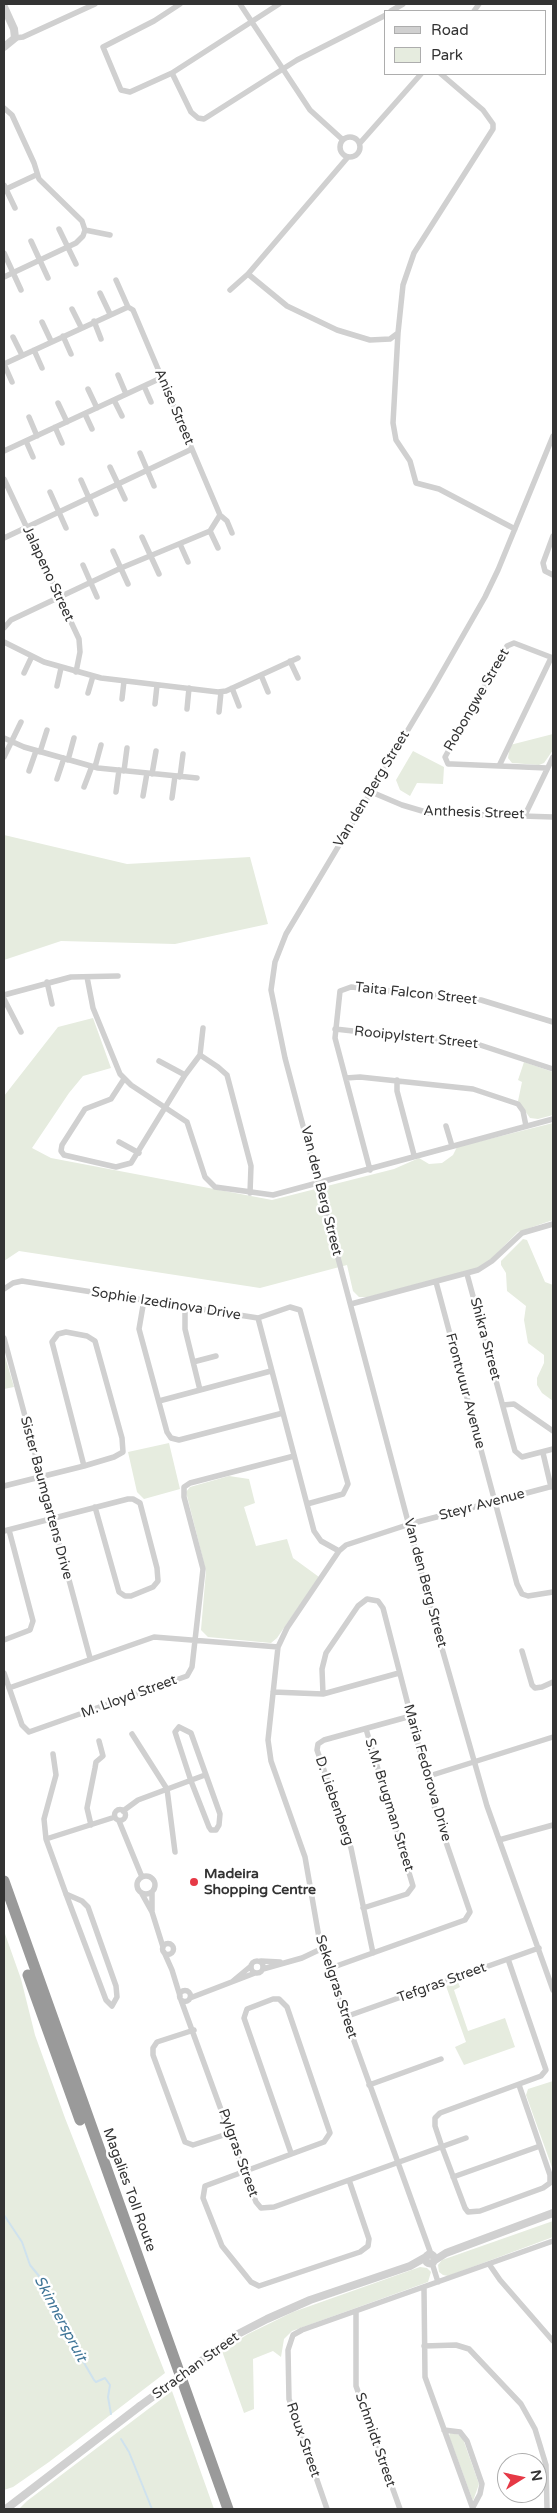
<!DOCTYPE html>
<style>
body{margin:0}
#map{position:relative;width:557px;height:2513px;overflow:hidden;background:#fff;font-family:"Varela Round",sans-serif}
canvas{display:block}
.frame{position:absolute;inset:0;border:5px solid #333;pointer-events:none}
.legend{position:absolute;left:384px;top:10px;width:162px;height:65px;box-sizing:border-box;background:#fff;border:1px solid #adadad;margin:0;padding:6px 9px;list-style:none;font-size:15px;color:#333}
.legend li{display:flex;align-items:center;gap:10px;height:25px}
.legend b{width:25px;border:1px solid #adadad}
.north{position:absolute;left:497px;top:2453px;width:50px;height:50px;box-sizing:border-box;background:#fff;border:1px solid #adadad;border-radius:50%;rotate:80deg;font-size:14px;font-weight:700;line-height:20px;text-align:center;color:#333}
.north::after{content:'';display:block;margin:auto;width:18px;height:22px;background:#e63946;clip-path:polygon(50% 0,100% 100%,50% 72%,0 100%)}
</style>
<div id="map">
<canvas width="557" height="2513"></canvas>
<div class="frame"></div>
<ul class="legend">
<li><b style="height:6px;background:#d0d0d0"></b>Road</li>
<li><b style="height:14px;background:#e6ecdf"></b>Park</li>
</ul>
<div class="north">N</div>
</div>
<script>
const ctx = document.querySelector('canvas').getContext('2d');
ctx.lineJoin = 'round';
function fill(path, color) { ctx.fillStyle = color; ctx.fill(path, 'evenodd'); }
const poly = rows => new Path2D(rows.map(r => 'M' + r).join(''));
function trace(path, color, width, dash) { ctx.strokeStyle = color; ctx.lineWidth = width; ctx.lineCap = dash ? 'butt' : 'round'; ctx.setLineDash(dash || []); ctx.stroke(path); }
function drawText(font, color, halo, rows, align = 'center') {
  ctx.font = font + ' "Varela Round",sans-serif'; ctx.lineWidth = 5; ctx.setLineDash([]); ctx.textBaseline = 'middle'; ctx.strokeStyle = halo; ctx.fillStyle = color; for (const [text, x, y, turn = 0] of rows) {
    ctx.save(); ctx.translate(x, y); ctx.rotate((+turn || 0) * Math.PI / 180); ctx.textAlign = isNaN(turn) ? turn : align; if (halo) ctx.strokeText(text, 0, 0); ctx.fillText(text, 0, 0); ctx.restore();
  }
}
fill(poly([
 [553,734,553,750,544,763,539,765,512,763,508,758,510,745],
 [413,751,444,767,443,784,417,783,410,796,400,790,396,780],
 [4,835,127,864,250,857,268,924,175,944,61,941,4,960],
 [93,1018,111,1068,83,1076,69,1093,32,1148,51,1158,272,1200,394,1169,419,1158,429,1164,442,1163,453,1155,457,1147,553,1123,553,1220,518,1232,491,1259,477,1268,368,1297,359,1297,353,1291,347,1265,260,1288,19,1251,4,1261,4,1096,58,1027],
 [524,1062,553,1072,553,1115,538,1119,530,1118,518,1101,522,1082,518,1080],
 [523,1239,527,1240,545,1282,553,1285,553,1401,542,1393,537,1385,537,1378,544,1363,544,1355,528,1343,524,1320,526,1306,507,1291,506,1273,501,1265,501,1261],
 [4,1353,14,1387,4,1389],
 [169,1443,180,1489,144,1499,137,1492,128,1452],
 [229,1476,249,1479,255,1503,244,1507,256,1546,287,1539,293,1558,319,1577,277,1638,271,1643,208,1637,201,1630,206,1571,186,1492,190,1487],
 [4,1931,21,1979,35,2035,65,2118,165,2373,49,2462,13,2487,4,2490],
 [458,1982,460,1987,454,1990,468,2031,505,2018,515,2047,464,2065,455,2047,466,2042,446,1986],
 [553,2081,553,2170,526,2095,528,2089],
 [553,2221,553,2237,448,2276,443,2275,439,2272,438,2265,442,2260],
 [420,2267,427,2268,431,2272,428,2282,292,2331,284,2339,281,2357,273,2351,253,2359,254,2409,244,2413,222,2351,248,2334,293,2312],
 [172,2391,214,2509,19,2509,27,2501],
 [450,2433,460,2435,463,2439,479,2484,473,2501,449,2436]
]), '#e6ecdf');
trace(poly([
 [4,2215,22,2242,30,2265,39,2276,44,2291,58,2308,59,2320,94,2380,96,2382,105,2378,110,2385,108,2397,111,2414],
 [121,2439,129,2452,152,2509]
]), '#cfe2ee', 2);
trace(poly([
 [180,4,154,21,103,47,121,90,130,92,172,73,279,4],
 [240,4,310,110,343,140],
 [391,11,403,4],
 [474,11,479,4],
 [15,38,23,37,95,4],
 [172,73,191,112,198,118,204,119,297,60,386,15],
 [4,108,12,115,34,163,39,179,82,221,85,230],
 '340 147a10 10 0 1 1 20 0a10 10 0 1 1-20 0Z',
 [360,143,421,74],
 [4,185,15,208],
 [4,190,36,175],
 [59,229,76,264],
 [85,230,110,235],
 [31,241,48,278],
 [4,253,21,290],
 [248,274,287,306,337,330,370,340,390,339,398,333,403,285,414,253,493,129,493,124,483,110,441,74],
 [4,277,76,243,83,236,85,230],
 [116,280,128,307,133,310,220,515,227,521,232,533],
 [230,290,248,274,348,157],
 [100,293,110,314],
 [72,309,81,327],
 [94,321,101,339],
 [42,322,51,341],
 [398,333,393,423,396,440,410,461,416,483,439,489,515,529],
 [63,336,71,354],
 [13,337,22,355],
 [34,350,42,368],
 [4,364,128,307],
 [4,364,12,382],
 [118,375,126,394],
 [144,386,151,402],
 [88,389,97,408],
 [114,400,122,416],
 [58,403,67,422],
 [85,414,92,429],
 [29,417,37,436],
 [55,427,62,443],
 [553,436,498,570,485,597,433,688,286,934,275,962,271,990,285,1058,437,1631,487,1806,553,1990],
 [26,441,33,457],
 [4,451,161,378],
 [140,453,154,486],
 [110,467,125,499],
 [4,479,79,639,80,652,76,672],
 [81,480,96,514],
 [50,492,66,528],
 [210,531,218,548],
 [553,536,543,563,545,571,553,575],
 [142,537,159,574],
 [4,538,192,449],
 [180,544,188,562],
 [113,551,128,584],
 [83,565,97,597],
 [4,628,11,620,121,568,210,531,220,515],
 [4,642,44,662,101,678,218,692,226,691,298,658],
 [290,661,298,678],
 [24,673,32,656],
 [261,675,268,692],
 [57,686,61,668],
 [232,688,239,706],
 [88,693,93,676],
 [122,699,124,681],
 [155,704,157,685],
 [187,709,189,688],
 [219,712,221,692],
 [4,738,24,747,98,768,197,778],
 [40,752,47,730],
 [4,757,21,722],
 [68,760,74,738],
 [500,764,551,658],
 [95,767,101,745],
 [547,768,452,764,448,764,445,757,507,646,514,643,553,658],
 [29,771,36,751],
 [124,771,127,748],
 [152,774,156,751],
 [180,777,183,754],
 [57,779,64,758],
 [84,787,92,766],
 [369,791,402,805,429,813,553,817],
 [116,792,119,770],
 [143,796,147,773],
 [172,798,175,776],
 [525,815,553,757],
 [87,977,93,1008,120,1074,131,1085,187,1122,205,1177,215,1187,273,1195,553,1119],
 [47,982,52,1004],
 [4,995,71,977,118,976],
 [4,999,21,1032],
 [335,1029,480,1045,553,1069],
 [200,1055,218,1067,227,1075,251,1166,250,1193],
 [159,1061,185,1075],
 [346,1078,360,1077,473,1089,518,1104,523,1111,526,1126],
 [124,1079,111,1099,85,1109,62,1145,61,1151,64,1155,116,1167,131,1163,185,1075,200,1055,203,1028],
 [397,1080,397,1091,414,1155],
 [446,1126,452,1146],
 [119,1142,139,1153],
 [370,1170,335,1038,340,991,351,987,481,1000,553,1022],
 [467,1274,515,1451,522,1457,553,1449],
 [436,1282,517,1584,522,1594,528,1596,553,1592],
 [4,1289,13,1283,22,1281,258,1318,290,1307,300,1310,348,1484,343,1494,307,1504],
 [144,1300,139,1329,167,1432,171,1438,179,1440,283,1413],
 [351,1304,478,1270,492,1261,522,1233,553,1224],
 [185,1307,185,1329,200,1390],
 [258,1318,314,1531,321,1541,339,1551],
 [4,1338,90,1658],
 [193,1362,216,1356],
 [159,1401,271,1371],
 [503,1405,514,1404,553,1431],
 [543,1453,551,1487],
 [4,1486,84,1466,114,1457,123,1452,122,1438,95,1341,87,1336,66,1332,58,1334,52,1342,84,1466],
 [4,1531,128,1499,133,1499,140,1503,157,1568,158,1581,153,1587,131,1596,125,1596,119,1592,95,1507],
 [4,1640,30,1630,33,1621,9,1530],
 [522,1651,532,1685,535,1688,542,1687,553,1682],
 [4,1673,22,1725,29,1732,187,1676,192,1667,203,1569,184,1497,184,1487,190,1483,294,1456],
 [9,1688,154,1637,278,1647],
 [273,1692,323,1694,399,1673],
 [323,1694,322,1669,326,1653,358,1606,367,1599,378,1601,383,1608,436,1813,470,1912,465,1920,328,1969],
 [179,1727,191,1733,220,1814,219,1825,216,1830,211,1830,209,1827,191,1781,175,1732,179,1727],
 [132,1734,167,1789,175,1852],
 [53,1754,56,1775,44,1819,46,1839,66,1894,106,2000,112,2006,117,1997,116,1986,88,1907,82,1901,66,1894],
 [426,1777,553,1737],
 '114.5 1815a5.5 5.5 0 1 1 11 0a5.5 5.5 0 1 1-11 0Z',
 [123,1811,138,1800,205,1775],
 [119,1821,142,1877],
 [91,1825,87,1808,95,1768,96,1762,103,1756,99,1741],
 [46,1839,115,1817],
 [499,1840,553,1825],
 '137 1885a9 9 0 1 1 18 0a9 9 0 1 1-18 0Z',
 [152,1893,152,1911],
 [142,1894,152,1912,163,1947],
 [363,1908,407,1894,413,1886,366,1729],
 '162.5 1949a5.5 5.5 0 1 1 11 0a5.5 5.5 0 1 1-11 0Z',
 [164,1952,172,1970,180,1996],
 [373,1953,351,1848,317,1750,318,1744,324,1740,411,1716],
 [508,1959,546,2070,541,2076,440,2113,435,2118,435,2126,442,2147,465,2208,468,2212,480,2211,543,2188,550,2183,550,2175,519,2085],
 '251 1967a6 6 0 1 1 12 0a6 6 0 1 1-12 0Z',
 [261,1961,280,1962],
 [263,1969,302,1958,321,1949],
 [233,1981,251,1966],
 '179.5 1996a5.5 5.5 0 1 1 11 0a5.5 5.5 0 1 1-11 0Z',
 [190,1998,255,1973],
 [181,2000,239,2159,256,2202,261,2208,274,2207,466,2138],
 [345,2017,539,1948],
 [194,2030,157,2042,153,2048,153,2055,185,2142,193,2145,230,2133],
 [369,2085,441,2059],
 [291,2153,244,2018,247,2009,273,1999,279,1999,287,2007,330,2133,324,2142,205,2186,203,2198,222,2246,251,2282,259,2286,360,2252,368,2246,369,2239,349,2180],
 [453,2177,540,2146],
 [431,2254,328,1969,321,1949,305,1857,271,1761,268,1740,278,1647,287,1628,339,1551,346,1545,410,1524,553,1486],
 [432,2263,438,2282],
 [489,2264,500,2280,553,2341],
 [424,2288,425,2377,473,2509],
 [356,2311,356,2386,400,2509],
 [424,2346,456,2345,469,2349,521,2404,535,2429,546,2465,547,2509],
 [444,2430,460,2432,467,2441,482,2484,480,2494,472,2509],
 [327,2509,289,2399,288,2350,293,2335,302,2330,553,2241]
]), '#d0d0d0', 5.5);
trace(poly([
 [4,7,14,29,15,38,4,47],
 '425.5 2259a4.5 4.5 0 1 1 9 0a4.5 4.5 0 1 1-9 0Z',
 [435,2260,446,2253,553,2213],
 [196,2365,238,2334,267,2319,310,2300,410,2266,426,2257],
 [6,2509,140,2406]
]), '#d0d0d0', 8);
trace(poly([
 [4,1881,228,2509],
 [28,1975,80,2120]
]), '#9a9a9a', 11);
trace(poly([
 [140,2406,196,2365]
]), '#d0d0d0', 8);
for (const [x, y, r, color] of [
 [194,1882,5,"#e63946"]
]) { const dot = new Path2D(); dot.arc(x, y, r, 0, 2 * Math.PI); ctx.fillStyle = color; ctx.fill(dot); trace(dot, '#fff', 2); }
drawText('14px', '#333', '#fff', [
 ["Anise Street",174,407,67],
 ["Jalapeno Street",48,574,65],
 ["Robongwe Street",477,700,-60],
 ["Van den Berg Street",372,789,-59],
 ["Anthesis Street",474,813,2],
 ["Taita Falcon Street",416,994,6],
 ["Rooipylstert Street",416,1038,6],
 ["Van den Berg Street",321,1191,76],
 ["Sophie Izedinova Drive",166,1304,9],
 ["Shikra Street",485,1339,75],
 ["Frontvuur Avenue",465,1391,75],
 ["Sister Baumgartens Drive",46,1498,75],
 ["Steyr Avenue",482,1505,-15],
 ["Van den Berg Street",425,1583,75],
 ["M. Lloyd Street",129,1697,-20],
 ["Maria Fedorova Drive",427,1773,74],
 ["D. Liebenberg",334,1801,71],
 ["S.M. Brugman Street",389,1805,73],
 ["Tefgras Street",442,1983,-20],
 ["Sekelgras Street",336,1987,72],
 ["Pylgras Street",238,2153,70],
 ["Magalies Toll Route",129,2190,70],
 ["Strachan Street",196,2366,-36],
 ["Roux Street",303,2440,71],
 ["Schmidt Street",375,2440,71]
]);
drawText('bold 14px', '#333', '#fff', [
 ["Madeira",204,1874],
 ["Shopping Centre",204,1890]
], 'left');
drawText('italic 15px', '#3f7597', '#fff', [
 ["Skinnerspruit",60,2319,62]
]);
</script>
